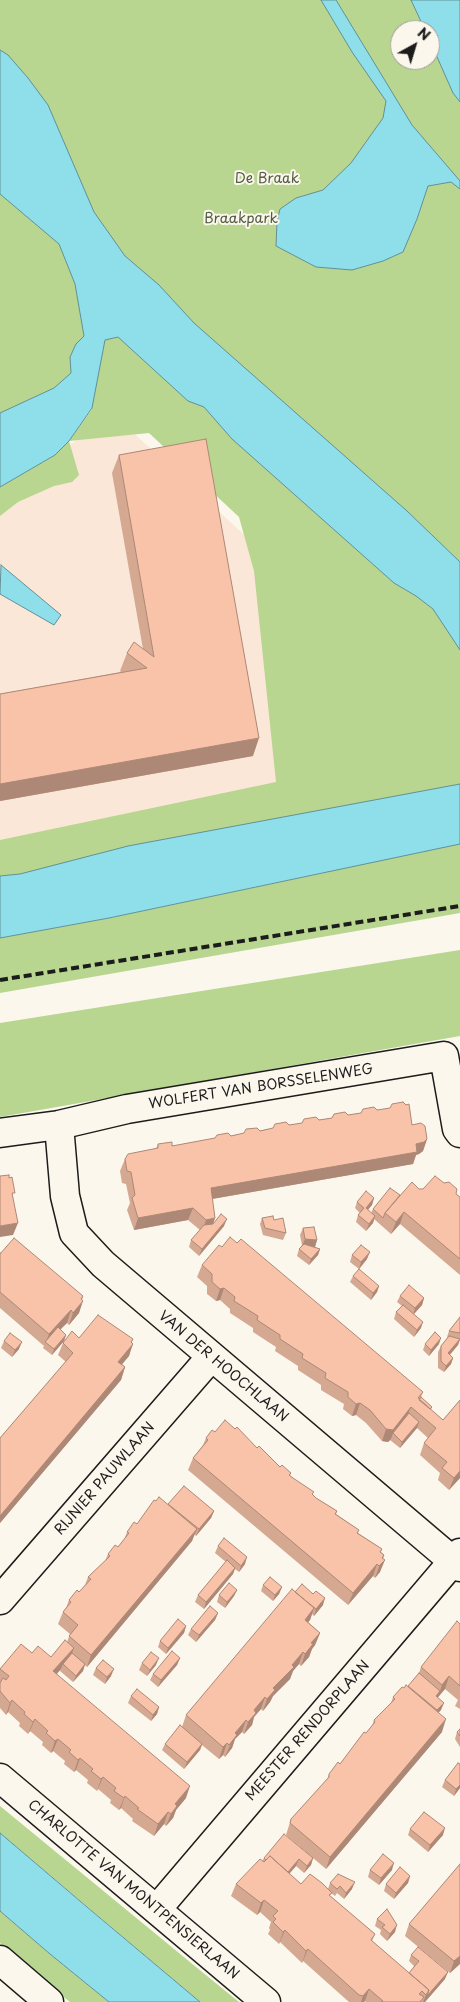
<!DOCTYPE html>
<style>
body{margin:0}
#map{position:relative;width:460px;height:2002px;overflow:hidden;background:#fbf7ec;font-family:"Playpen Sans",sans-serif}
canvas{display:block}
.north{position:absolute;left:390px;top:20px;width:50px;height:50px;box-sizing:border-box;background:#fbf7ec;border:1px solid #a29f99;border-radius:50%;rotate:39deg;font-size:14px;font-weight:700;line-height:20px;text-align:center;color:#1c1c1c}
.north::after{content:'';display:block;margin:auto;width:18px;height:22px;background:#1c1c1c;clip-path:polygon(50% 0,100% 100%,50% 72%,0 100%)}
</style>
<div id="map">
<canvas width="460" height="2002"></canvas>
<div class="north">N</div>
</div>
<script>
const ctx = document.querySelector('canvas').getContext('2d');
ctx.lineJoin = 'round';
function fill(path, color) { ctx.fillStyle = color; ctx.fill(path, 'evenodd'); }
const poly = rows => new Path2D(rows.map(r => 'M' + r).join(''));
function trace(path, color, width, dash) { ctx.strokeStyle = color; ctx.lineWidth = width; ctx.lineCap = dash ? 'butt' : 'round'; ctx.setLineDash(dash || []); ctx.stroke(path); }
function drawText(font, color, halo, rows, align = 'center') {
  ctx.font = font + ' "Playpen Sans",sans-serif'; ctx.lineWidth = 4; ctx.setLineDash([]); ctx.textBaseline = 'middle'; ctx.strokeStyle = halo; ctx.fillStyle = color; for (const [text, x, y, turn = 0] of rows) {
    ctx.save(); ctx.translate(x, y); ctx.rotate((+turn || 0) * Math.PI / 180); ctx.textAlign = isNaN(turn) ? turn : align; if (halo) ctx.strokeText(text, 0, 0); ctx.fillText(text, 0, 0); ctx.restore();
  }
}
fill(poly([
 [114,415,252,542,316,880,0,916,0,492]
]), '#fae7d8');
fill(poly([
 [0,0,460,0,460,913,0,993,0,938,109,918,328,872,0,876,0,840,276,782,254,571,239,517,149,433,69,441,79,475,72,482,54,486,18,502,0,516,0,487,55,455,69,441,92,409,0,428],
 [400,30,430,30,430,60,400,60],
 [460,950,460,1036,0,1117,0,1023],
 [0,1806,196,1967,239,2002,200,2002,0,1833],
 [0,1911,50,1954,109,2002,70,2002,30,1970,0,1943]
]), '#b8d68f');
const water = poly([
 [321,0,336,0,412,125,460,181,460,189,451,182,428,186,417,219,403,252,383,261,352,270,316,267,276,246,277,222,280,209,296,198,323,190,351,163,383,118,386,101,352,52,321,0],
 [411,0,460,0,460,102,453,93,430,41,430,30,425,30,411,0],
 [0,50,8,55,28,78,48,105,94,212,125,256,159,285,194,323,407,511,460,562,460,650,433,609,416,596,394,583,232,439,204,407,188,401,118,337,105,340,92,408,69,441,55,455,0,487,0,413,54,388,71,373,70,357,76,344,84,336,75,284,59,244,0,194,0,50],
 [1,565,61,615,54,625,0,594,1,565],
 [460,784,460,844,109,918,0,938,0,876,20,874,128,846,460,784],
 [0,1833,87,1907,200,2002,109,2002,50,1954,0,1911,0,1833]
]);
fill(water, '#8fdfeb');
trace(water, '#619198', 1);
const street = poly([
 [59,1125,65,1196,74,1233,103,1264,460,1567],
 [0,1133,59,1125,127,1109,444,1056,457,1129,460,1133],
 [0,1600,211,1357],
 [0,1778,266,2002],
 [157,1909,460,1553],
 [0,1960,49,2002]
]);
trace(street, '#1c1c1c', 31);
trace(street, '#fbf7ec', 28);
trace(poly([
 [0,980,460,906]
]), '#1c1c1c', 4, [8, 4]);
fill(poly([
 [119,455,253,756,0,801,0,694,121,672,120,671,127,653,143,649,112,473],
 [377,1110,412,1125,427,1139,423,1151,419,1154,416,1155,413,1164,212,1199,215,1218,213,1224,224,1226,199,1256,189,1247,191,1240,200,1230,188,1220,134,1230,127,1210,130,1203,126,1184,122,1183,120,1171,125,1159,156,1149,158,1144,172,1146],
 [419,1189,456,1194,460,1197,460,1275,400,1224,391,1234,374,1219,373,1223,366,1231,356,1222,358,1215,360,1213,355,1208,357,1202,374,1198,372,1205,368,1210,371,1213,373,1209,400,1195],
 [262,1218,274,1220,286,1233,283,1240,263,1235,260,1224],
 [303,1228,317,1240,315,1247,320,1249,318,1255,309,1265,297,1256,299,1249,302,1245,300,1235],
 [237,1243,423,1392,421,1397,432,1407,431,1410,443,1420,460,1400,460,1478,449,1490,438,1480,440,1473,420,1455,424,1443,428,1438,417,1428,400,1448,390,1440,391,1439,388,1442,382,1441,366,1423,356,1415,352,1416,343,1409,344,1404,321,1390,321,1385,298,1370,298,1366,275,1351,276,1347,253,1332,253,1328,230,1313,230,1309,220,1300,216,1301,207,1294,207,1286,197,1277,202,1265,222,1247],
 [0,1252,82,1300,79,1313,69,1325,67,1323,60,1329,66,1335,64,1341,52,1355,43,1348,44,1346,0,1308],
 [352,1255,367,1259,359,1269,350,1262],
 [353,1276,379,1286,377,1292,371,1300,350,1282],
 [400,1296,424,1298,422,1305,414,1314,421,1328,414,1337,394,1319,396,1312,402,1306,397,1302],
 [460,1317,460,1340,458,1345,450,1355,453,1358,451,1364,444,1372,438,1368,438,1352,441,1346,448,1337,447,1337,449,1331],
 [79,1338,132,1343,129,1356,122,1364,125,1367,121,1380,0,1523,0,1438,66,1362,58,1355,63,1343],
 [4,1341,19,1349,12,1357,1,1348],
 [425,1344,439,1344,429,1356,423,1350],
 [215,1432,257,1448,280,1467,291,1473,290,1476,316,1498,337,1511,336,1514,359,1530,358,1533,382,1549,381,1552,384,1555,380,1572,375,1578,373,1576,348,1605,188,1470,193,1458,203,1445,206,1438],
 [156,1501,168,1505,214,1511,211,1518,196,1536,194,1534,192,1541,87,1667,85,1665,83,1671,73,1682,60,1671,61,1669,57,1674,186,1798,176,1810,173,1818,166,1826,164,1824,154,1836,132,1821,133,1819,121,1808,119,1810,110,1803,111,1800,98,1789,97,1791,87,1783,88,1780,76,1770,74,1772,64,1764,65,1761,53,1751,51,1753,42,1745,43,1742,30,1731,28,1734,19,1726,20,1723,8,1712,6,1715,0,1708,0,1669,32,1653,51,1657,67,1642,70,1634,58,1624,63,1612,66,1608,69,1600,79,1592,85,1585,88,1577,105,1561,108,1554,118,1547,124,1540,127,1532,137,1524],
 [218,1546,245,1564,239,1572,235,1569,233,1574,204,1609,195,1602,198,1595,226,1562,215,1553],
 [263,1585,282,1587,279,1594,273,1601,261,1591],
 [237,1590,234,1596,225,1608,217,1602,219,1595],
 [295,1592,323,1605,314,1616,312,1614,310,1620,308,1622,320,1633,315,1645,312,1649,309,1657,301,1666,299,1664,293,1671,290,1679,273,1696,270,1702,263,1711,261,1709,254,1717,252,1725,244,1734,242,1732,235,1739,232,1748,225,1757,223,1755,219,1759,202,1745,200,1750,184,1769,162,1750,165,1744,182,1727,186,1715],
 [218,1613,215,1620,196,1642,188,1635,191,1629],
 [460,1624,460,1709,455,1706,458,1700,445,1689,438,1697,441,1710,438,1713,442,1732,326,1869,286,1835,291,1819,327,1780,329,1774,340,1764,372,1726,374,1720,391,1703,393,1697,404,1688,408,1687,419,1673,421,1667],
 [186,1626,184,1633,166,1654,158,1647,160,1641],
 [180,1658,177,1665,158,1687,150,1680,153,1674],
 [142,1663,156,1665,147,1676,139,1670],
 [96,1668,111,1676,105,1684,93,1675],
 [131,1696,159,1707,157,1714,151,1721,128,1703],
 [460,1729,460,1747,455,1739,457,1732],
 [445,1780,460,1788,454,1796,442,1787],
 [410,1829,443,1835,428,1852,408,1835],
 [264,1858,313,1858,311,1865,304,1873,296,1866,289,1874,301,1884,328,1889,330,1883,352,1889,344,1899,337,1893,335,1896,331,1893,330,1896,375,1934,372,1941,409,1973,414,1966,409,1961,411,1955,445,1979,425,2002,366,2002,365,2001,364,2002,349,2002,303,1961,302,1963,280,1942,279,1944,268,1934,270,1930,269,1928,271,1922,260,1912,257,1915,231,1896,236,1884,262,1861],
 [460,1864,460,1964,450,1973,405,1936,409,1924],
 [370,1870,392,1870,379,1885,368,1877],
 [410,1876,408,1883,394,1899,384,1891,386,1884],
 [377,1919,395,1932,387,1941,380,1934,381,1930,375,1926]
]), '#d5a891');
fill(poly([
 [259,738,253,756,0,801,0,784],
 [427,1139,423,1151,419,1154,416,1155,413,1164,206,1200,211,1188],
 [374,1198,372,1205,363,1215,366,1208],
 [193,1208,188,1220,134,1230,138,1218],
 [404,1212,400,1224,391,1234,396,1222],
 [375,1216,373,1223,366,1231,369,1224],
 [215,1218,211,1230,202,1232,206,1220],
 [227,1219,224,1226,199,1256,202,1249],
 [18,1223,13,1235,0,1237,0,1226],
 [305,1239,317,1240,315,1247,302,1246],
 [320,1249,318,1255,309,1265,311,1259],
 [370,1252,367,1259,359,1269,361,1262],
 [379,1286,377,1292,371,1300,373,1293],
 [224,1288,220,1300,216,1301,220,1289],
 [83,1296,81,1304,83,1301,79,1313,69,1325,73,1313,81,1299],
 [424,1298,422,1305,413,1315,415,1308],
 [71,1310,67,1323,47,1343,46,1342,49,1334],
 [423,1322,421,1328,414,1337,417,1330],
 [66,1335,64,1341,52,1355,54,1349],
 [441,1338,439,1344,429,1356,431,1350],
 [133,1339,130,1347,133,1344,129,1356,114,1374,118,1362],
 [460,1339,458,1345,445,1360,448,1353],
 [22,1342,19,1349,12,1357,15,1350],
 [453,1358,451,1364,444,1372,446,1366],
 [125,1367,121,1380,0,1523,0,1516],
 [360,1403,356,1415,352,1416,356,1404],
 [411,1407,406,1419,393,1433,391,1439,388,1442,382,1441,386,1429],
 [419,1422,417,1428,400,1448,402,1442],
 [460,1471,460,1478,449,1490,454,1478],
 [214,1511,211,1518,196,1536,199,1529],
 [197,1529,192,1541,87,1667,91,1655],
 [384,1555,381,1563,385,1560,380,1572,375,1578,382,1558],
 [247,1557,245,1564,239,1572,241,1566],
 [377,1564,373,1576,348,1605,353,1593],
 [235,1568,233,1574,204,1609,206,1602],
 [282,1587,279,1594,273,1601,275,1595],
 [237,1590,234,1596,225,1608,227,1602],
 [325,1598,323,1605,314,1616,316,1609],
 [314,1608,310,1620,300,1632,305,1620],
 [218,1613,215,1620,196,1642,199,1635],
 [186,1626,184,1633,166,1654,168,1648],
 [320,1633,315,1645,312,1649,309,1657,301,1666,305,1654,311,1643],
 [74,1648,69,1660,63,1664,61,1669,48,1683,53,1671],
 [303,1652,299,1664,293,1671,290,1679,273,1696,270,1702,263,1711,267,1699,273,1688],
 [159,1658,156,1665,147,1676,150,1670],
 [180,1658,177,1665,158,1687,161,1680],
 [85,1664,83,1671,73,1682,76,1676],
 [114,1669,111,1676,105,1684,107,1677],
 [449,1676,445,1689,434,1702,436,1696,440,1691,442,1685],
 [265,1697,261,1709,254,1717,252,1725,244,1734,248,1722,254,1710],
 [12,1700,8,1712,6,1715,10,1703],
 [444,1703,441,1710,435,1716,437,1710],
 [159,1707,157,1714,151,1721,153,1715],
 [35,1719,30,1731,28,1734,33,1722],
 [446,1719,442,1732,326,1869,330,1857],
 [246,1720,242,1732,235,1739,232,1748,225,1757,235,1733],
 [58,1739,53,1751,51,1753,55,1741],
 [227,1743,223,1755,219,1759,223,1747],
 [202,1744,200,1750,184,1769,187,1762],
 [80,1758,76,1770,74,1772,78,1760],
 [103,1777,98,1789,97,1791,101,1779],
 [460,1785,460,1788,454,1796,456,1789],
 [190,1786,186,1798,176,1810,173,1818,166,1826,175,1804],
 [125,1796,121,1808,119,1810,124,1798],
 [168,1812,164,1824,154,1836,158,1824],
 [445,1828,443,1835,428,1852,430,1845],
 [313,1858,311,1865,304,1873,307,1866],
 [299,1859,296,1866,282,1882,285,1876],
 [394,1863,392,1870,379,1885,381,1878],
 [410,1876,408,1883,394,1899,396,1893],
 [355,1882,352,1889,344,1899,346,1893],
 [264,1900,260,1912,257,1915,261,1903],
 [397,1925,395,1932,387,1941,390,1934],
 [285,1930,280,1942,279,1944,283,1932],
 [308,1949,303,1961,302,1963,306,1951],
 [460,1956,460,1964,450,1973,454,1961],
 [448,1972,445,1979,425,2002,423,2002,426,1995],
 [369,1989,365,2001,364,2002,361,2002,363,1996]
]), '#ae8876');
const building = poly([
 [206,439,259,738,0,784,0,694,147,668,127,653,134,642,154,657,119,455,206,439],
 [403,1102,406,1105,409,1104,412,1125,421,1123,425,1126,427,1139,424,1142,416,1144,417,1152,211,1188,215,1218,206,1220,193,1208,138,1218,132,1198,135,1195,131,1172,127,1171,125,1159,128,1154,158,1148,158,1144,172,1142,172,1146,215,1138,217,1135,228,1133,231,1136,244,1133,246,1129,257,1128,260,1131,273,1128,275,1124,286,1122,289,1125,302,1123,304,1119,316,1117,319,1120,332,1118,334,1114,345,1112,348,1115,361,1113,363,1109,374,1107,377,1110,390,1108,392,1104,403,1102],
 [9,1175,9,1178,12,1177,15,1193,12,1193,18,1223,0,1226,0,1176,9,1175],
 [435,1176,444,1183,449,1182,457,1189,456,1194,460,1197,460,1259,404,1212,396,1222,385,1213,412,1182,419,1189,423,1189,435,1176],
 [390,1188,400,1195,385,1213,383,1218,373,1209,390,1188],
 [366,1191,374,1198,366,1208,375,1216,369,1224,358,1215,364,1208,357,1202,366,1191],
 [221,1214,227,1219,202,1249,191,1240,204,1225,213,1224,221,1214],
 [273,1216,274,1220,283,1218,286,1233,265,1228,262,1218,273,1216],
 [314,1227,317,1240,305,1239,303,1228,314,1227],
 [230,1237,237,1243,241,1239,423,1392,418,1398,443,1420,460,1400,460,1471,454,1478,442,1468,447,1462,424,1443,436,1428,411,1407,393,1430,386,1429,370,1410,360,1403,356,1404,348,1397,348,1392,325,1378,326,1373,302,1358,303,1354,280,1339,280,1335,257,1320,258,1316,234,1301,235,1297,224,1288,220,1289,212,1282,212,1274,202,1265,219,1245,222,1247,230,1237],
 [14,1238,83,1296,81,1299,83,1301,73,1313,71,1310,49,1334,0,1292,0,1254,14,1238],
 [304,1244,320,1249,311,1259,299,1249,304,1244],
 [361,1245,370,1252,361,1262,352,1255,361,1245],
 [359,1269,379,1286,373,1293,353,1276,359,1269],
 [409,1285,424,1298,415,1308,400,1296,409,1285],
 [403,1305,423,1322,417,1330,396,1312,403,1305],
 [98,1315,133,1339,131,1342,133,1344,118,1362,125,1367,0,1516,0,1438,73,1353,63,1343,72,1331,79,1338,98,1315],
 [460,1317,460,1333,449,1331,460,1317],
 [58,1327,66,1335,54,1349,45,1342,58,1327],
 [435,1332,441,1338,431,1350,425,1344,435,1332],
 [10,1333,22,1342,15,1350,4,1341,10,1333],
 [449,1336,460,1339,448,1353,453,1358,446,1366,441,1361,441,1346,449,1336],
 [421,1397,432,1407,430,1409,419,1400,421,1397],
 [409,1413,419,1422,402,1442,393,1433,409,1413],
 [225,1420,235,1429,237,1427,257,1448,259,1446,280,1467,282,1465,291,1473,289,1475,293,1478,314,1492,312,1494,316,1498,337,1511,335,1514,359,1530,357,1533,382,1549,380,1552,384,1555,382,1558,385,1560,379,1566,377,1564,353,1593,193,1458,208,1440,206,1438,212,1430,215,1432,225,1420],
 [184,1486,214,1511,199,1529,168,1504,184,1486],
 [159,1497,197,1529,91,1655,69,1636,78,1625,63,1612,71,1602,69,1600,77,1590,79,1592,91,1579,88,1577,110,1556,108,1554,115,1545,118,1547,129,1533,127,1532,134,1522,137,1524,154,1500,156,1501,159,1497],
 [224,1538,247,1557,241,1566,218,1546,224,1538],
 [227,1560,235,1568,206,1602,198,1595,227,1560],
 [270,1577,282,1587,275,1595,263,1585,270,1577],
 [229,1583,237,1590,227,1602,219,1595,229,1583],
 [302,1584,313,1594,316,1591,325,1598,316,1609,295,1592,302,1584],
 [292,1589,314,1608,305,1620,320,1633,311,1643,313,1644,305,1654,303,1652,292,1665,294,1667,273,1688,275,1690,267,1699,265,1697,254,1710,256,1713,248,1722,246,1720,235,1733,237,1735,229,1745,227,1743,223,1747,186,1715,292,1589],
 [210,1606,218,1613,199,1635,191,1629,210,1606],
 [178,1619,186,1626,168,1648,160,1641,178,1619],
 [457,1621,460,1624,460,1686,449,1676,442,1685,421,1667,457,1621],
 [65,1640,74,1648,53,1671,190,1786,175,1804,177,1806,171,1814,168,1812,158,1824,137,1809,139,1808,125,1796,124,1798,114,1791,116,1788,103,1777,101,1779,91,1771,93,1769,80,1758,78,1760,69,1752,71,1750,58,1739,55,1741,46,1733,48,1731,35,1719,33,1722,24,1714,25,1712,12,1700,10,1703,0,1691,0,1683,3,1678,6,1680,9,1676,0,1669,21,1644,32,1653,38,1646,51,1657,65,1640],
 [172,1651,180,1658,161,1680,153,1674,172,1651],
 [151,1652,159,1658,150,1670,142,1663,151,1652],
 [72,1653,85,1664,76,1676,63,1664,72,1653],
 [103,1660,114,1669,107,1677,96,1668,103,1660],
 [419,1673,440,1691,436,1696,444,1703,437,1710,408,1686,419,1673],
 [406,1685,446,1719,330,1857,290,1823,291,1819,329,1777,329,1774,338,1762,340,1764,364,1732,366,1733,375,1722,374,1720,395,1699,393,1697,402,1687,404,1688,406,1685],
 [137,1689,159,1707,153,1715,131,1696,137,1689],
 [180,1725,202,1744,187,1762,165,1744,180,1725],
 [460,1729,460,1736,457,1732,460,1729],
 [458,1763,460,1764,460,1785,456,1789,445,1780,458,1763],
 [424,1812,445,1828,430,1845,410,1829,424,1812],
 [284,1834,313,1858,307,1866,299,1859,288,1872,270,1856,266,1860,264,1858,284,1834],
 [383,1854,394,1863,381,1878,370,1870,383,1854],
 [270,1856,301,1884,310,1874,322,1883,332,1893,329,1895,375,1934,371,1940,429,1990,426,1995,422,1991,419,1994,424,1997,420,2002,381,2002,383,2001,369,1989,363,1996,359,1995,308,1949,306,1951,285,1930,283,1932,273,1922,276,1919,273,1916,278,1911,264,1900,261,1903,236,1884,260,1859,264,1862,270,1856],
 [460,1864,460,1956,454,1961,409,1924,460,1864],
 [400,1867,410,1876,396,1893,386,1884,400,1867],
 [338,1874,355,1882,346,1893,340,1886,337,1889,330,1883,338,1874],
 [387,1909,397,1925,390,1934,382,1927,385,1925,377,1919,387,1909],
 [418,1947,448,1972,427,1996,429,1990,409,1973,419,1961,411,1955,418,1947]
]);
fill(building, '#f8c3a9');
trace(building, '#ae8876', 1);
drawText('14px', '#535d44', '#fbf7ec', [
 ["De Braak",267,179],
 ["Braakpark",241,219]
]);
drawText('14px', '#1c1c1c', '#fbf7ec', [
 ["WOLFERT VAN BORSSELENWEG",261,1087,-9],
 ["VAN DER HOOCHLAAN",223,1367,40],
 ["RIJNIER PAUWLAAN",105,1479,-49],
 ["MEESTER RENDORPLAAN",308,1731,-49],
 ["CHARLOTTE VAN MONTPENSIERLAAN",133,1890,40]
]);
</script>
